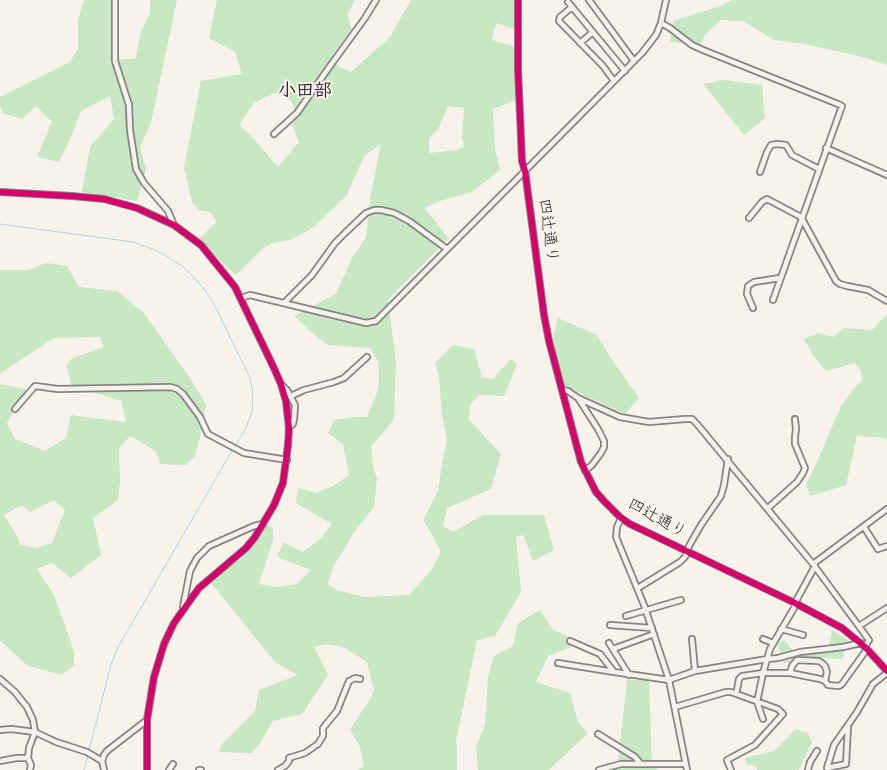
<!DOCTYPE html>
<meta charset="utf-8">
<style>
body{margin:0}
canvas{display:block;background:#f7f3ea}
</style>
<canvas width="887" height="770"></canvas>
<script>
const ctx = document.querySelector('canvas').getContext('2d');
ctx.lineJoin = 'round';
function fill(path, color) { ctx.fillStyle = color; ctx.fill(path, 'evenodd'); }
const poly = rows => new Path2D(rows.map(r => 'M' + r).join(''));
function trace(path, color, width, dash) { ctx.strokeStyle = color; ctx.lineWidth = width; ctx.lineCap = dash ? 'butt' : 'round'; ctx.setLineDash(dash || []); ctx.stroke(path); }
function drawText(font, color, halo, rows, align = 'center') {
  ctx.font = font + ' Dekko,"Klee One",sans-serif'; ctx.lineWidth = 4; ctx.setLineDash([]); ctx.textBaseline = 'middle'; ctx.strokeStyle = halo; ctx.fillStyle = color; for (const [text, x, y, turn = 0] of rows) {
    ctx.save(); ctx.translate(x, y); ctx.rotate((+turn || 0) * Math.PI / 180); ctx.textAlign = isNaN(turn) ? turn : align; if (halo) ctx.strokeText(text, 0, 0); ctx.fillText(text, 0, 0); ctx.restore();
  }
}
fill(poly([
 [84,0,113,0,113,33,120,60,136,58,141,31,150,13,150,0,177,0,151,123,140,147,146,169,137,201,82,192,90,147,114,119,110,96,81,111,72,135,59,162,37,157,52,122,36,106,22,119,2,113,0,104,0,97,70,62,78,48,78,20],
 [217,0,355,0,347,15,352,29,332,55,339,67,351,72,390,37,411,0,515,0,517,30,496,23,492,40,516,47,516,100,493,109,495,149,500,170,472,192,440,201,424,208,449,238,388,300,396,362,394,419,384,432,371,446,373,467,377,478,374,507,355,531,333,567,328,584,336,590,364,597,409,595,432,569,441,552,433,536,423,520,438,491,442,464,447,440,442,414,439,378,435,363,453,345,474,349,482,377,493,379,511,359,517,364,504,396,479,395,470,405,469,420,501,454,491,489,447,508,443,526,453,532,483,515,544,515,554,550,533,561,523,535,516,537,521,592,495,636,477,640,456,741,457,748,457,770,358,770,364,766,360,747,350,729,371,698,374,690,367,662,343,647,326,644,314,647,328,675,302,714,273,721,260,743,252,753,220,752,221,745,255,711,259,690,298,675,276,663,211,583,228,567,242,558,266,524,273,528,273,540,259,584,277,587,297,584,311,570,277,557,283,542,303,552,320,539,332,524,296,503,298,488,316,493,333,486,349,475,343,444,328,433,334,420,353,417,367,417,377,393,379,378,378,361,370,348,328,345,312,333,294,316,336,294,352,258,366,237,370,199,381,144,364,156,347,195,314,227,290,240,273,243,263,248,236,275,206,248,198,240,217,221,210,212,199,210,192,202,184,167,201,81,242,74,235,52,209,38],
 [279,91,292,103,295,110,292,125,299,142,278,167,254,139,239,125,254,103],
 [448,106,464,108,462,137,464,147,457,150,429,153,429,138,438,129],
 [732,0,887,0,887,65,866,58,841,52,804,44,774,40,743,21,721,20,705,35,700,44,670,42,673,21,723,5],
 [724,80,762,85,765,118,744,135,703,84],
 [46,263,67,266,79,287,117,291,143,312,188,375,206,404,200,437,195,456,186,465,160,464,156,451,130,436,119,448,120,482,118,500,93,518,101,555,71,578,52,563,37,569,54,595,74,651,74,665,62,675,28,666,0,640,0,384,26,389,7,423,15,439,45,451,66,438,71,415,126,422,121,401,72,385,66,366,71,359,103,347,100,337,54,338,2,372,0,375,0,270,28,270],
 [54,500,65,510,52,543,37,548,20,545,17,536,4,515,22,505,30,512],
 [887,314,887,439,877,437,857,436,846,485,810,496,806,484,816,464,841,406,854,388,862,381,861,371,855,363,826,371,813,355,804,339,818,333,834,337,843,328,872,330],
 [558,318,597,335,610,357,639,398,625,414,562,385,551,346],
 [540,610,553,630,567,636,569,644,571,647,548,656,536,682,570,693,578,722,588,733,549,770,478,770,476,746,485,725,488,677,494,656,513,646,518,623],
 [832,630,848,640,842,659,825,658,784,663,777,644,784,640,794,651,806,653,828,651],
 [627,680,649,680,652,767,658,770,613,770,617,769],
 [796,729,808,733,812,742,799,770,757,770,755,766,747,765,745,758,774,751]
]), '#c8e7c3');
trace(poly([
 [0,224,133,242,155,250,165,255,183,267,191,274,204,289,213,302,250,378,253,394,252,412,245,430,235,446],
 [89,750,111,665,117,649,233,449],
 [84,770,88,755]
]), '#abd1e9', 1);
const minor = poly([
 [115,0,115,61,129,105,130,130,136,169,144,183,168,211,174,225],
 [518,0,518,69,522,161,525,171,544,315,549,341,581,462,596,492,604,501,621,518,630,524,795,603,842,628,865,647,887,671],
 [589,0,634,61],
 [568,2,625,71],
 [572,7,560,17,559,21,603,66,614,81],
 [661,23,670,28,692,45,703,50,838,104,842,106,773,300],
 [580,43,593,32],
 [274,134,297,113,330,66,365,18,376,0],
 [826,148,887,175],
 [760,172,767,152,771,145,777,144,786,145,792,155,819,169],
 [0,192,72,196,104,199,137,208,174,225,201,245,235,287,273,366,281,384,286,401,289,428,288,445,283,483,274,505,255,537,246,548,199,588,191,599,174,623,164,644,154,677,147,720,147,770],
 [749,218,762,202,767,199,801,217,836,281,840,284,847,286,868,290,887,301],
 [241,298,250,295,366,323,376,321,642,53,656,35,661,23,666,0],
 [284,303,312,275,335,243,345,233,366,213,374,210,381,210,394,213,409,221,447,249],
 [753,308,747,294,748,286,754,282,780,278],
 [282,385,287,390,295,405,294,419,293,424,289,428],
 [562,390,568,391,578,398,598,429,604,441,604,447,601,453,592,465,585,471],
 [291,396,304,390,334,382,344,378,367,357],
 [578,398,620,417,649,422,685,419,692,419,697,424,813,564,869,640,865,647],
 [15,409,35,386,58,389,170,387,177,389,183,394,200,417,208,434,244,453,287,460],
 [768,508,797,482,803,473,805,468,795,444,795,437,796,429,795,419],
 [621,518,617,527,616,537,644,605,669,680,687,770],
 [864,527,878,549,887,546],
 [813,564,887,509],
 [638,588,680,562,685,557,689,546,701,525,721,496,724,485,728,459],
 [183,607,190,571,197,558,209,546,254,526,263,524],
 [626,616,681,600],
 [610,625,652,628],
 [859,626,887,608],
 [781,629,803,635],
 [692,639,695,671],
 [763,639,773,643],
 [570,641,600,654,614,672,669,680,695,671,767,659,778,658,800,652,843,647,861,643],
 [609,643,629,675],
 [613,649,654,634],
 [558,663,614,672],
 [790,673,792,666,797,660,819,661,822,663,825,666,827,672,825,681],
 [0,679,15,692,27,707,33,720,35,732,29,748,28,758,31,765,30,770],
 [737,690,739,679,742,676,763,673,790,673,820,679,825,681,828,685,839,686,842,684,867,649],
 [675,707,726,692,731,692,778,709,783,714,755,745,727,760,731,770],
 [763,719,757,702,763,673,770,649,794,608,795,603,815,566],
 [848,726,846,764,827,768,834,745,857,712,873,684,887,673],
 [0,730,11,729,35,732,56,742,87,752,102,761],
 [598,734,635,757,640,763],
 [0,761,17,758,28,758],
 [104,770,102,761,104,755,107,751,147,720],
 [169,770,173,764],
 [199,770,201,770],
 [278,770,285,766,289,761,289,758,305,753,318,744,323,736,323,728,337,711,349,681,355,678,360,679],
 [599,770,621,764,686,764],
 [808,770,810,762,817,751]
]);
trace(minor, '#868485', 8);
trace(minor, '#f5f2ec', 4.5);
trace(poly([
 [518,0,518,69,522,161,525,171,544,315,549,341,581,462,596,492,604,501,621,518,630,524,795,603,842,628,865,647,887,671],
 [0,192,72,196,104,199,137,208,174,225,201,245,235,287,273,366,281,384,286,401,289,428,288,445,283,483,274,505,255,537,246,548,199,588,191,599,174,623,164,644,154,677,147,720,147,770]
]), '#d6006c', 6);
drawText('16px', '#22223b', '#fcf5e5', [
 ["四辻通り",546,231,82],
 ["四辻通り",656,520,29]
]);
drawText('bold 18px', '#22223b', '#fcf5e5', [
 ["小田部",305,94]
]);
</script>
